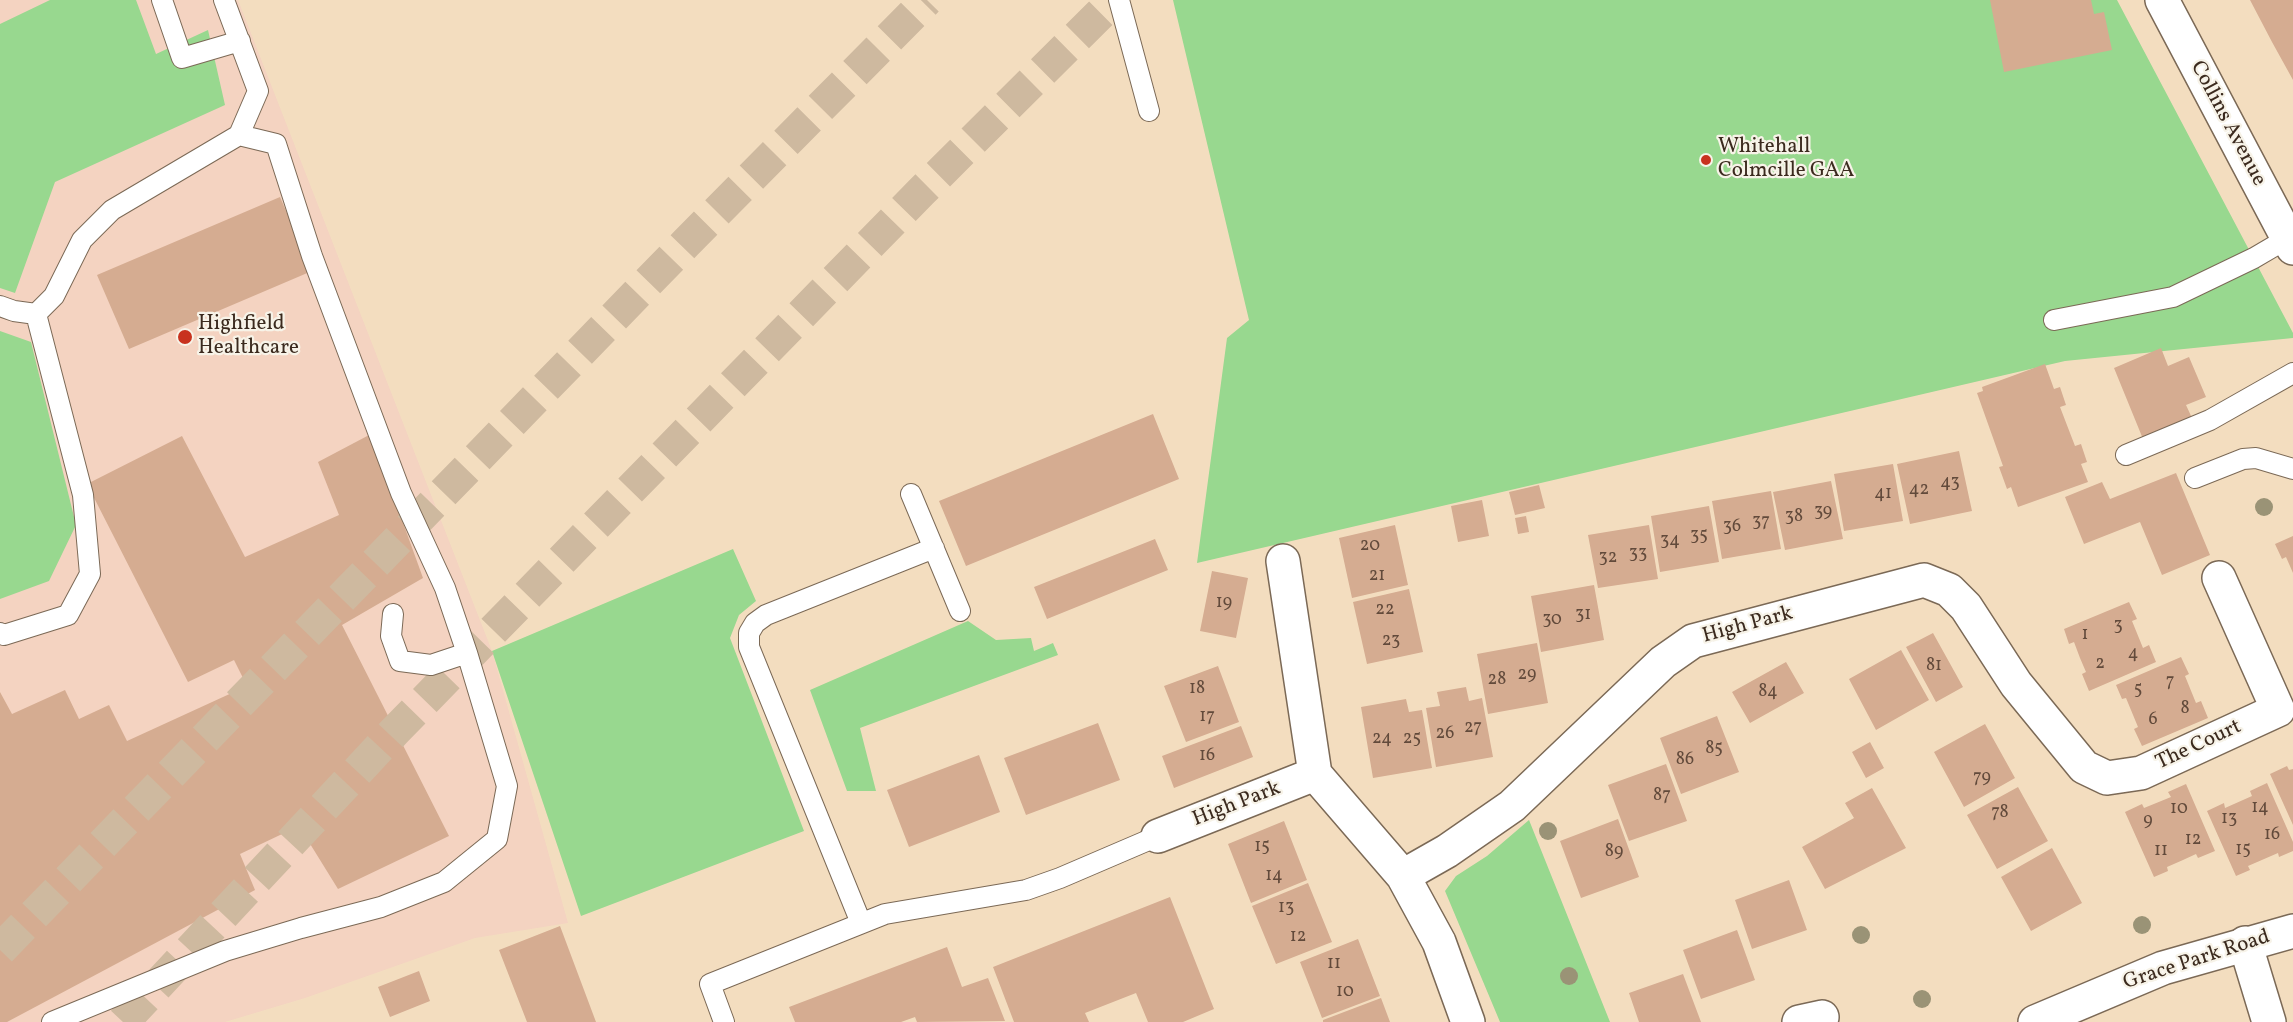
<!DOCTYPE html>
<style>
body{margin:0}
canvas{display:block;background:#f3ddbf}
</style>
<canvas width="2293" height="1022"></canvas>
<script>
const ctx = document.querySelector('canvas').getContext('2d');
ctx.lineJoin = 'round';
function fill(path, color) { ctx.fillStyle = color; ctx.fill(path, 'evenodd'); }
const poly = rows => new Path2D(rows.map(r => 'M' + r).join(''));
function trace(path, color, width, dash) { ctx.strokeStyle = color; ctx.lineWidth = width; ctx.lineCap = dash ? 'butt' : 'round'; ctx.setLineDash(dash || []); ctx.stroke(path); }
function drawText(font, color, halo, rows, align = 'center') {
  ctx.font = font + ' Vollkorn,serif'; ctx.lineWidth = 4.5; ctx.setLineDash([]); ctx.textBaseline = 'middle'; ctx.strokeStyle = halo; ctx.fillStyle = color; for (const [text, x, y, turn = 0] of rows) {
    ctx.save(); ctx.translate(x, y); ctx.rotate((+turn || 0) * Math.PI / 180); ctx.textAlign = isNaN(turn) ? turn : align; if (halo) ctx.strokeText(text, 0, 0); ctx.fillText(text, 0, 0); ctx.restore();
  }
}
fill(poly([
 [0,0,238,0,492,651,568,923,475,938,305,998,225,1022,0,1022]
]), '#f4d3c1');
fill(poly([
 [50,0,136,0,156,54,208,30,225,105,55,182,15,293,0,288,0,24],
 [1173,0,2117,0,2293,333,2293,338,2065,361,1197,563,1227,338,1249,320],
 [0,331,31,342,76,525,49,581,0,599],
 [733,549,756,601,739,615,730,638,804,831,581,916,492,651],
 [968,621,996,640,1031,638,1034,651,1053,643,1058,655,860,728,876,791,847,791,810,690],
 [1529,820,1610,1022,1500,1022,1445,891,1456,876,1487,856]
]), '#98d88f');
fill(poly([
 [1990,0,2091,0,2094,14,2104,12,2112,50,2004,72],
 [2250,0,2293,0,2293,80,2272,42],
 [280,197,312,271,129,349,97,275],
 [2161,348,2168,366,2189,357,2206,397,2186,405,2192,418,2143,439,2114,368],
 [2045,364,2054,389,2060,387,2066,405,2060,407,2075,446,2081,444,2087,462,2081,464,2088,482,2018,507,2011,487,2007,489,1999,467,2003,466,1977,393,1983,391,1982,387],
 [1153,414,1179,479,966,566,939,501],
 [371,434,423,578,342,625,449,836,338,889,299,826,240,854,255,890,7,1022,0,1022,0,692,12,714,65,690,79,719,109,705,127,741,247,686,234,660,188,682,87,484,182,436,245,557,339,515,318,462],
 [1959,451,1972,511,1910,524,1897,464],
 [1893,464,1903,521,1844,531,1834,474],
 [2176,473,2210,555,2162,575,2140,522,2084,544,2065,497,2102,482,2110,499],
 [1831,481,1843,539,1785,550,1773,492],
 [1539,485,1545,508,1515,515,1509,492],
 [1771,491,1781,549,1722,559,1712,501],
 [1482,500,1489,536,1458,542,1451,506],
 [1709,506,1719,562,1660,572,1651,516],
 [1526,516,1529,532,1518,534,1515,518],
 [1395,525,1408,585,1352,598,1339,538],
 [1649,525,1658,579,1598,588,1588,535],
 [2293,536,2293,573,2286,557,2282,559,2275,544],
 [1155,539,1168,570,1047,619,1034,587],
 [1212,571,1248,578,1236,638,1200,631],
 [1594,585,1604,640,1541,652,1531,596],
 [1409,589,1423,652,1367,664,1353,602],
 [2129,602,2137,619,2132,621,2143,648,2149,645,2156,662,2089,691,2082,674,2086,672,2080,658,2074,642,2069,644,2064,629],
 [1933,633,1963,687,1936,702,1906,647],
 [1537,643,1548,703,1488,714,1477,654],
 [1901,650,1929,700,1876,730,1849,679],
 [2181,657,2189,674,2185,676,2196,703,2201,701,2208,718,2142,746,2134,729,2138,727,2126,698,2122,699,2116,685],
 [1786,662,1804,693,1750,723,1732,692],
 [1218,666,1239,722,1186,742,1164,686],
 [1466,687,1469,701,1482,698,1493,757,1436,767,1426,708,1440,706,1437,692],
 [1406,699,1409,712,1422,710,1432,768,1373,778,1361,707],
 [1717,716,1739,772,1681,794,1660,738],
 [1098,723,1120,780,1026,815,1004,758],
 [1985,724,2015,778,1964,807,1934,752],
 [1241,726,1253,757,1174,788,1162,756],
 [1870,742,1884,768,1866,778,1852,752],
 [979,755,1000,812,909,847,887,790],
 [1666,764,1687,821,1629,841,1608,785],
 [2287,766,2289,770,2293,769,2293,825,2270,774],
 [2267,783,2293,842,2293,851,2279,857,2278,853,2248,866,2250,870,2236,876,2207,811,2224,803,2225,808,2252,796,2250,791],
 [2186,784,2215,851,2198,858,2196,854,2183,860,2167,867,2168,871,2154,877,2125,812,2142,804,2144,808,2171,797,2168,792],
 [2018,787,2048,841,1997,869,1967,815],
 [1872,788,1906,848,1825,889,1802,847,1854,818,1845,803],
 [1618,819,1639,877,1581,898,1560,841],
 [1284,821,1307,880,1251,903,1228,844],
 [2052,848,2082,903,2031,931,2001,877],
 [1789,880,1807,930,1752,949,1735,900],
 [1308,883,1332,942,1276,964,1252,906],
 [1170,897,1214,1009,1183,1022,1148,1022,1136,993,1085,1013,1089,1022,1014,1022,993,967],
 [560,926,596,1022,527,1022,499,950],
 [1737,930,1755,980,1701,999,1683,950],
 [1358,939,1380,996,1322,1018,1300,962],
 [947,947,962,987,988,978,1005,1021,917,1022,915,1017,901,1022,795,1022,789,1007],
 [419,971,430,1001,390,1017,378,987],
 [1683,974,1701,1022,1639,1022,1629,993],
 [1381,998,1390,1022,1323,1022,1323,1020]
]), '#d5ac91');
trace(poly([
 [0,950,686,243,927,0],
 [123,1022,395,731,921,192,1114,0]
]), '#ceb99f', 33, [33, 16]);
const service = poly([
 [162,0,182,58,240,41],
 [1119,0,1149,111],
 [0,306,14,311,36,314,83,495,90,574,68,615,4,635,0,633],
 [36,314,54,296,82,240,112,210,239,135,258,91,224,0],
 [2054,320,2173,297,2254,258,2288,238],
 [2126,455,2210,420,2293,373],
 [2195,478,2243,459,2256,458,2293,469],
 [911,494,960,611],
 [393,614,391,636,400,661,431,665,467,653],
 [861,923,749,647,749,633,755,623,766,615,934,548],
 [52,1022,225,951,301,928,381,907,444,882,497,839,507,786,467,653,445,588,401,493,312,256,276,144,239,135],
 [724,1022,710,984,885,914,1026,890,1060,878,1158,836]
]);
const minor = poly([
 [1283,561,1315,774,1403,876,1439,942,1468,1022],
 [1158,836,1315,774],
 [1403,876,1447,851,1512,806,1663,662,1693,641,1924,580,1949,590,1966,607,2016,684,2084,767,2107,778,2141,773,2278,710,2219,578],
 [2245,943,2269,1022],
 [1799,1022,1822,1017]
]);
const tertiary = poly([
 [2035,1022,2163,968,2293,931]
]);
const secondary = poly([
 [2162,0,2293,248]
]);
trace(service, '#7b6956', 22);
trace(minor, '#7b6956', 36);
trace(tertiary, '#7b6956', 36);
trace(secondary, '#7b6956', 36);
trace(service, '#fff', 20);
trace(minor, '#fff', 33);
trace(tertiary, '#fff', 33);
trace(secondary, '#fff', 33);
ctx.fillStyle = '#9a9376';
for (const [x, y] of [
 [2264,507],
 [1548,831],
 [2142,925],
 [1861,935],
 [1569,976],
 [1922,999]
]) { ctx.beginPath(); ctx.arc(x, y, 9, 0, 2 * Math.PI); ctx.fill(); }
for (const [x, y, r, color] of [
 [1706,160,6,"#c8321e"],
 [185,337,8,"#c8321e"]
]) { const dot = new Path2D(); dot.arc(x, y, r, 0, 2 * Math.PI); ctx.fillStyle = color; ctx.fill(dot); trace(dot, '#f7f3e8', 2); }
drawText('18px', '#624a3b', null, [
 ["43",1950,484],
 ["42",1919,491],
 ["41",1883,495],
 ["39",1823,513],
 ["38",1794,518],
 ["37",1761,523],
 ["36",1732,528],
 ["35",1699,537],
 ["34",1670,542],
 ["20",1370,547],
 ["33",1638,555],
 ["32",1608,559],
 ["21",1377,577],
 ["19",1224,604],
 ["22",1385,611],
 ["31",1583,616],
 ["30",1552,621],
 ["3",2118,627],
 ["1",2085,636],
 ["23",1391,642],
 ["4",2133,655],
 ["2",2100,665],
 ["81",1934,667],
 ["29",1527,676],
 ["28",1497,681],
 ["7",2170,683],
 ["18",1197,690],
 ["5",2138,691],
 ["84",1768,693],
 ["8",2185,710],
 ["17",1207,718],
 ["6",2153,721],
 ["27",1473,729],
 ["26",1445,735],
 ["24",1382,740],
 ["25",1412,740],
 ["85",1714,750],
 ["16",1207,757],
 ["86",1685,761],
 ["79",1982,779],
 ["87",1662,797],
 ["14",2260,809],
 ["10",2179,810],
 ["78",2000,814],
 ["13",2229,820],
 ["9",2148,822],
 ["16",2272,836],
 ["12",2193,841],
 ["15",1262,848],
 ["15",2243,851],
 ["11",2161,852],
 ["89",1614,853],
 ["14",1274,877],
 ["13",1286,909],
 ["12",1298,938],
 ["11",1334,965],
 ["10",1345,993]
]);
drawText('21px', '#3b2a1e', '#f7f3e8', [
 ["Collins Avenue",2227,124,62],
 ["High Park",1748,626,-15],
 ["The Court",2199,746,-25],
 ["High Park",1237,805,-21],
 ["Grace Park Road",2197,961,-18]
]);
drawText('21px', '#3b2a1e', '#f7f3e8', [
 ["Whitehall",1718,148],
 ["Colmcille GAA",1718,172],
 ["Highfield",198,325],
 ["Healthcare",198,349]
], 'left');
</script>
